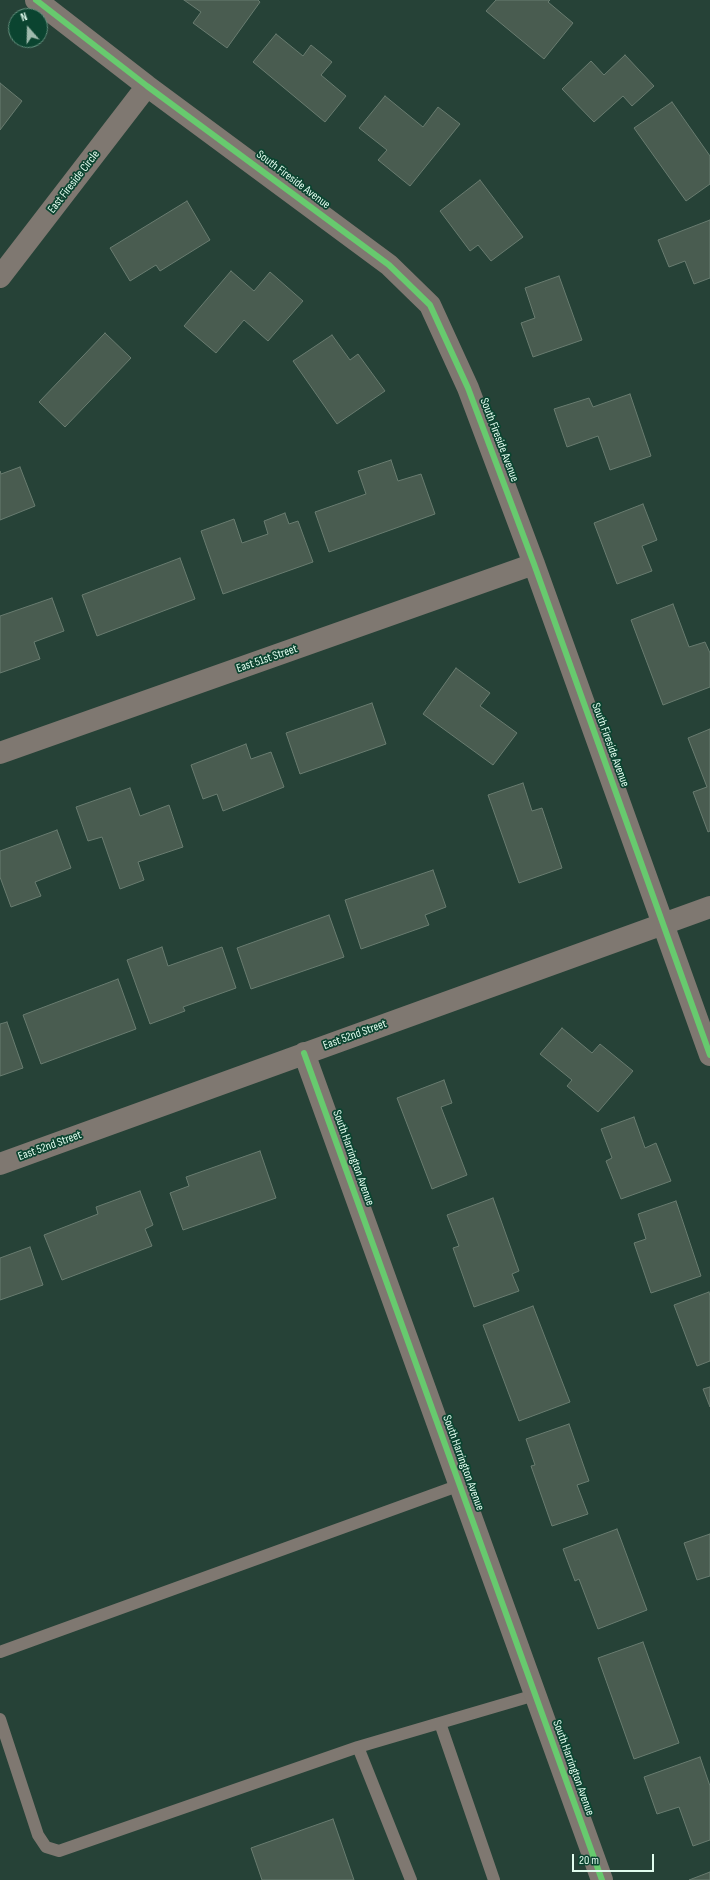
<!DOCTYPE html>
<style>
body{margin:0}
#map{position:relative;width:710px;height:1880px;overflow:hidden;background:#264237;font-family:"Sofia Sans Condensed",sans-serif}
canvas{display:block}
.north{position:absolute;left:8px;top:8px;width:40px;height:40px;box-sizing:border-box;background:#0b4430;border:1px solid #618e7c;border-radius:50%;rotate:340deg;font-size:11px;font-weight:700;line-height:16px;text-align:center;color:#e1fcee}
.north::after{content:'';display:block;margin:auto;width:14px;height:18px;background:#a0bbae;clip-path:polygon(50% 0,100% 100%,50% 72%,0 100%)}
.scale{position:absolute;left:572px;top:1854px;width:82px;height:18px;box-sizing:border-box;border:2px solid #e1fcee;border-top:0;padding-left:5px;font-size:12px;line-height:14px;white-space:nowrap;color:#e1fcee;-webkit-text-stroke:3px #0b4430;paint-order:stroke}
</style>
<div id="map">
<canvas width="710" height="1880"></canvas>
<div class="north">N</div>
<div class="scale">20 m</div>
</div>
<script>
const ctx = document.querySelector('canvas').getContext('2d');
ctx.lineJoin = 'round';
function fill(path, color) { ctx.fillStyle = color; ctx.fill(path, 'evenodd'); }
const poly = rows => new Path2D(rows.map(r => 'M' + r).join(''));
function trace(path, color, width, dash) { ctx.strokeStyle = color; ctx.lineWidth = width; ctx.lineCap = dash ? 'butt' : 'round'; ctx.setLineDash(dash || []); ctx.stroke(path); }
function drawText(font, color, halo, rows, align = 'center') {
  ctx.font = font + ' "Sofia Sans Condensed",sans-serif'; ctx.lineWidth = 3.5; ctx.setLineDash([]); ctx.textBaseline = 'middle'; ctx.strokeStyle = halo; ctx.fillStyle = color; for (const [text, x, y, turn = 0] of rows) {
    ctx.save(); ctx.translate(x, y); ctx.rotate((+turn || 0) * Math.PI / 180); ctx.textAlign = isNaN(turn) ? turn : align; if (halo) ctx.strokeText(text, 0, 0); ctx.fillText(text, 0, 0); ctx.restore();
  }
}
const building = poly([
 [184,0,258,0,260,2,227,48,193,23,201,12,184,0],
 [496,0,550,0,548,2,573,23,544,59,486,11,496,0],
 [276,34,303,56,311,45,332,62,321,75,346,96,325,122,253,62,276,34],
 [625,55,654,86,632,106,623,96,594,122,562,89,591,61,604,75,625,55],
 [0,83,22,101,0,130,0,83],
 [385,96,423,127,438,107,460,124,410,186,378,160,387,150,359,128,385,96],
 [672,102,710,156,710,184,686,201,634,128,672,102],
 [480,180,523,237,491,261,478,245,470,251,440,211,480,180],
 [187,201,210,240,160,271,156,265,130,281,110,248,187,201],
 [710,220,710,278,694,284,685,261,669,267,658,240,710,220],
 [231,271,254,291,270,272,303,301,268,341,244,320,216,353,184,326,231,271],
 [559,276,582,340,533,357,521,323,535,318,525,288,559,276],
 [105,333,131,358,65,427,39,402,105,333],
 [332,335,350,360,358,354,385,391,337,424,293,361,332,335],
 [630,394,651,456,610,470,598,436,567,447,554,409,589,398,593,407,630,394],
 [391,460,398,481,421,474,435,514,329,552,315,512,366,494,358,471,391,460],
 [20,467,35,506,0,520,0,471,1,474,20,467],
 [643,504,657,540,642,546,652,571,617,584,594,523,643,504],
 [285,513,289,524,298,521,313,562,223,594,201,531,234,519,242,543,268,534,264,521,285,513],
 [180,558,195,599,97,636,82,595,180,558],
 [52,598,64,631,34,642,40,659,0,673,0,616,52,598],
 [673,604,689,647,705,642,710,653,710,687,663,705,631,620,673,604],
 [456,668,490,693,480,706,517,733,493,765,423,714,456,668],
 [372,703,386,744,300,774,286,733,372,703],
 [710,729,710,831,708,832,693,792,707,787,688,738,710,729],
 [246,744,251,759,271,752,284,787,223,811,217,794,203,799,191,765,246,744],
 [523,783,532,811,542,808,562,868,519,883,488,795,523,783],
 [130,788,140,816,169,805,183,847,138,862,144,880,120,889,102,837,88,841,76,807,130,788],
 [57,830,71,868,35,882,41,896,11,907,0,877,0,851,57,830],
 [433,870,446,907,425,915,429,925,361,949,345,900,433,870],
 [329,915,344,957,251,989,237,948,329,915],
 [162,947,168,966,222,947,236,988,183,1007,185,1011,150,1024,127,960,162,947],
 [118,979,136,1029,41,1064,23,1015,118,979],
 [7,1022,23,1068,0,1076,0,1024,7,1022],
 [562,1028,592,1053,600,1044,633,1071,598,1112,567,1086,572,1080,540,1054,562,1028],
 [444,1080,452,1103,441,1107,467,1175,432,1189,397,1098,444,1080],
 [634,1117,645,1148,656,1143,671,1181,621,1199,606,1161,612,1158,601,1129,634,1117],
 [260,1151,276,1198,183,1230,170,1193,189,1186,186,1177,260,1151],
 [140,1191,153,1225,145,1229,152,1246,62,1280,44,1235,98,1214,96,1207,140,1191],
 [493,1198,519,1271,512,1274,519,1291,474,1307,453,1248,459,1246,447,1215,493,1198],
 [676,1201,701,1276,651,1293,634,1243,646,1239,638,1214,676,1201],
 [30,1247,43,1285,0,1300,0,1258,30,1247],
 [709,1292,710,1296,710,1361,697,1366,674,1305,709,1292],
 [533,1306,570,1402,519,1421,483,1325,533,1306],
 [710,1387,710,1407,703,1389,710,1387],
 [569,1424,589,1481,577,1485,588,1514,552,1526,531,1466,535,1465,526,1439,569,1424],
 [617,1529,647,1610,598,1629,579,1579,575,1581,563,1549,617,1529],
 [710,1534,710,1576,697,1580,684,1543,710,1534],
 [643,1642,679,1743,634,1759,598,1658,643,1642],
 [700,1757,710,1786,710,1840,693,1846,679,1807,657,1814,644,1777,700,1757],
 [333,1819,354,1880,262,1880,251,1848,333,1819],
 [710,1872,710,1880,689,1880,710,1872]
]);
fill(building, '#495c50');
trace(building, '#697c70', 1);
trace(poly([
 [0,1652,460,1485],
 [0,1719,38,1835,46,1847,59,1851,358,1747,535,1695],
 [440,1723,494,1880],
 [358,1747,411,1880]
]), '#7f7871', 12);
trace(poly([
 [36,0,147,86,389,265,430,305,468,388,534,564,710,1055],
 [0,277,147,86],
 [0,753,534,564],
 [304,1053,602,1880],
 [0,1164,710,907]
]), '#7f7871', 22);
trace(poly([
 [36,0,147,86,389,265,430,305,468,388,534,564,710,1055],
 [304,1053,602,1880]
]), '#67ca6e', 6);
drawText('12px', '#e1fcee', '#0b4430', [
 ["South Fireside Avenue",293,180,37],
 ["East Fireside Circle",74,182,-52],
 ["South Fireside Avenue",499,440,69],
 ["East 51st Street",267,659,-19],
 ["South Fireside Avenue",610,745,70],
 ["East 52nd Street",355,1035,-20],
 ["East 52nd Street",50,1146,-20],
 ["South Harrington Avenue",353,1158,70],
 ["South Harrington Avenue",463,1463,70],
 ["South Harrington Avenue",573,1768,70]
]);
</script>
